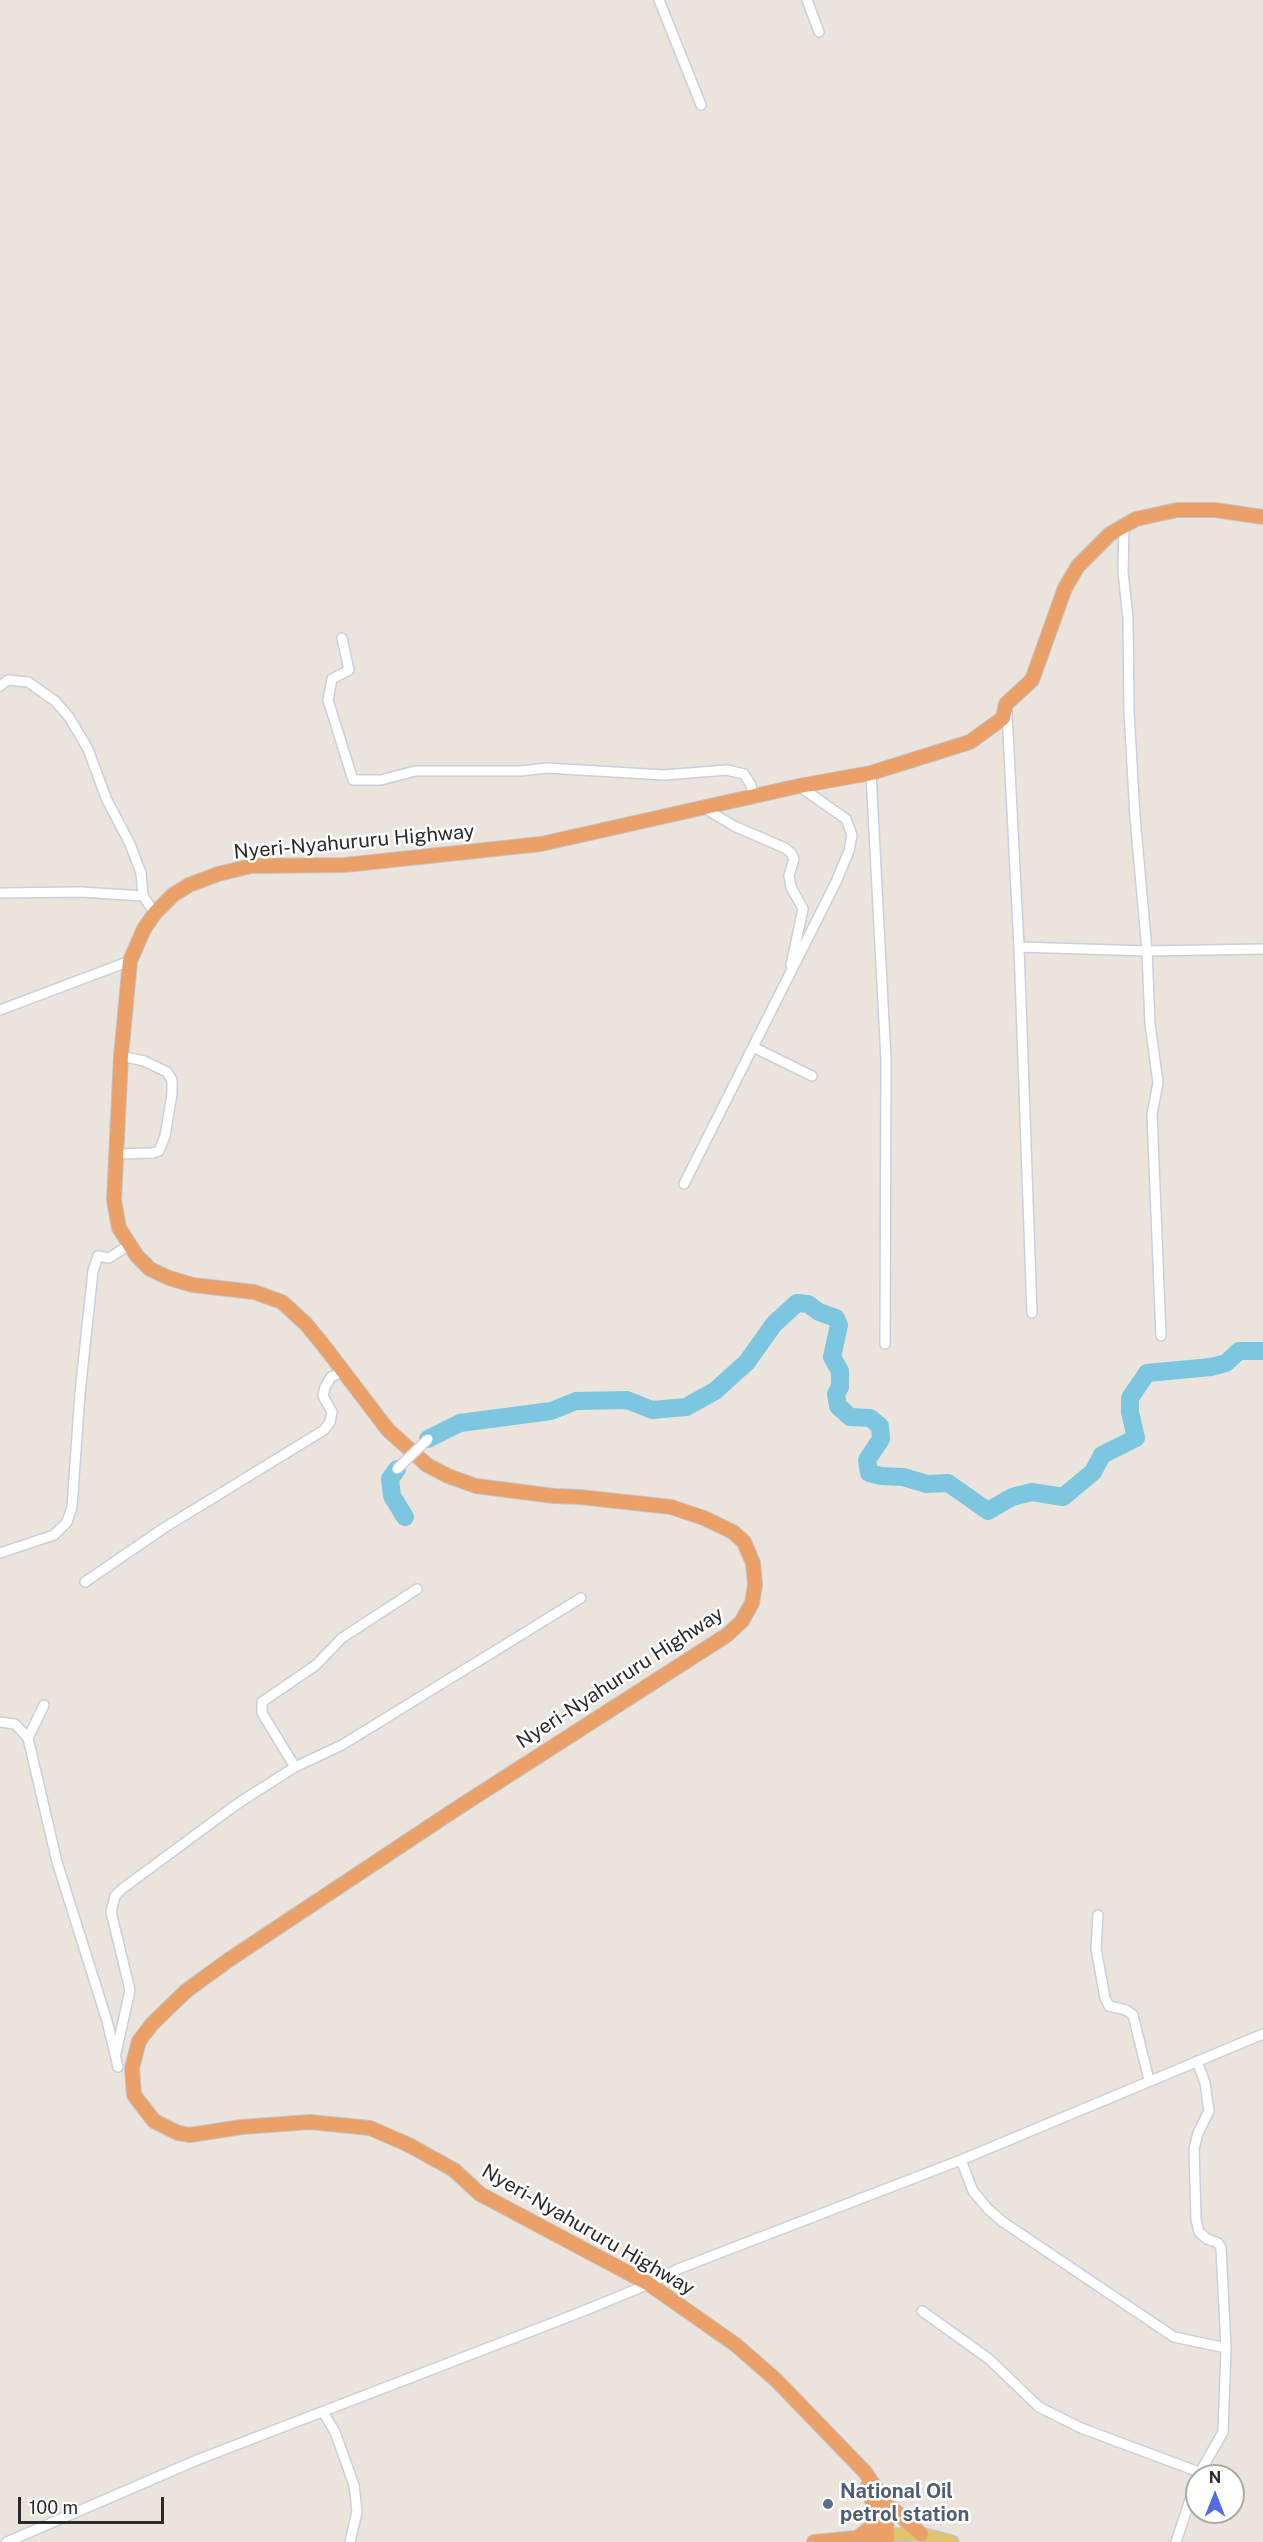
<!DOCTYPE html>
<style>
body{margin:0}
#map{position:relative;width:1263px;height:2542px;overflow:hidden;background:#eae4dd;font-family:"Public Sans",sans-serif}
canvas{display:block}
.north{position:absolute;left:1185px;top:2464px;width:60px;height:60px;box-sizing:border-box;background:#fff;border:2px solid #aaa;border-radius:50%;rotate:0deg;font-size:16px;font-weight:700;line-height:24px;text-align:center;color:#2a2a2a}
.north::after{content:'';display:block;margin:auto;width:21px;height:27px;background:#516de4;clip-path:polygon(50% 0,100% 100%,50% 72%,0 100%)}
.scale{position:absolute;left:18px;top:2497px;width:146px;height:27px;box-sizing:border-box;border:3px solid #2a2a2a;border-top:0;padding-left:8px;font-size:18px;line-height:21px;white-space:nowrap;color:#2a2a2a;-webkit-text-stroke:4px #fff;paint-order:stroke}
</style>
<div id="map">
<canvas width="1263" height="2542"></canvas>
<div class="north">N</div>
<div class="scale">100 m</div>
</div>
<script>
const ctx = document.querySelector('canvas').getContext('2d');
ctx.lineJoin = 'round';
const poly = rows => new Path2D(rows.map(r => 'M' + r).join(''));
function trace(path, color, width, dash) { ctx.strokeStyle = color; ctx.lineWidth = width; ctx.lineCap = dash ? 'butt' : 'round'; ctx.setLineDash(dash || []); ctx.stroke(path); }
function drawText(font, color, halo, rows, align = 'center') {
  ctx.font = font + ' "Public Sans",sans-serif'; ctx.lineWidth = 5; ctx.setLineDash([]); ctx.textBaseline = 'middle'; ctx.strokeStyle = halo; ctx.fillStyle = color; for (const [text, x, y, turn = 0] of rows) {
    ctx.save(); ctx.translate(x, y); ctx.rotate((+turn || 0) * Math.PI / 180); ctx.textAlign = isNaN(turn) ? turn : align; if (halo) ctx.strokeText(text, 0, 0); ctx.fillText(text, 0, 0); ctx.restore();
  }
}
trace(poly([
 [428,1439,460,1423,551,1411,576,1401,627,1400,652,1410,686,1407,715,1391,747,1362,774,1324,797,1303,808,1304,819,1312,836,1318,839,1325,832,1357,840,1371,840,1387,836,1394,838,1406,850,1417,870,1418,880,1426,881,1439,867,1460,869,1473,881,1476,903,1477,927,1484,948,1483,988,1511,1012,1497,1032,1492,1063,1497,1093,1472,1102,1455,1136,1438,1130,1412,1130,1398,1147,1373,1211,1367,1226,1363,1239,1351,1263,1351],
 [397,1469,390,1479,392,1496,405,1517]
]), '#7dc6e0', 18);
const minor = poly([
 [659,0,701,105],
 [807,0,819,32],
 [1124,526,1123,572,1128,618,1129,711,1135,817,1147,951,1150,1024,1158,1083,1152,1114,1161,1336],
 [342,638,349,670,332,679,328,700,353,780,381,780,415,771,521,771,547,768,664,775,727,770,744,774,751,785,753,797],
 [0,686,8,680,28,682,55,701,69,717,88,749,106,798,130,844,141,873,143,896,155,913],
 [1007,713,1019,947,1032,1313],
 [871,773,886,1060,885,1344],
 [704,808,734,826,785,848,791,853,794,859,789,876,791,887,803,909,791,965],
 [0,893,81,892,143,896],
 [1019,947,1147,951,1263,949],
 [0,1010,130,961],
 [753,1047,812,1076],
 [116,1154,153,1153,159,1151,165,1136,172,1094,172,1080,167,1072,144,1061,121,1056],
 [684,1184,836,882,849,851,852,835,846,819,799,786],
 [0,1553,54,1535,67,1522,72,1507,80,1393,93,1271,98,1256,109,1258,129,1245],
 [85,1582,164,1528,324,1430,330,1422,332,1412,323,1396,325,1387,331,1377,342,1372],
 [0,1722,15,1724,28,1738,57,1862,107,2021,118,2067],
 [28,1738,44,1705],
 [295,1767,262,1713,262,1702,316,1665,342,1638,417,1589],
 [1098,1915,1096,1948,1105,1998,1109,2006,1126,2010,1133,2015,1149,2080],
 [116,2053,130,1990,111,1912,115,1896,122,1889,237,1804,295,1767,342,1745,581,1598],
 [1197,2061,1205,2083,1209,2111,1198,2133,1194,2149,1196,2219,1199,2232,1207,2239,1218,2243,1221,2248,1226,2348],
 [961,2160,973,2191,988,2209,1003,2222,1174,2337,1226,2348,1223,2432,1198,2476],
 [922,2311,989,2359,1039,2407,1081,2428,1199,2472],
 [323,2412,335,2432,354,2485,357,2512,350,2542],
 [7,2542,197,2460,581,2312,649,2284,678,2269,961,2160,1263,2034],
 [1176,2542,1197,2479]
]);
const major = poly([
 [887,2535,921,2534,952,2542]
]);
const highway = poly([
 [886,2503,921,2534],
 [860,2536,872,2526,877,2514,867,2487],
 [814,2542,887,2535],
 [887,2542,886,2503,865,2472,776,2380,736,2345,649,2284,480,2194,454,2170,409,2145,370,2128,310,2122,242,2127,190,2135,178,2133,154,2121,134,2095,132,2068,139,2041,152,2024,186,1991,230,1959,456,1809,727,1635,742,1621,752,1603,755,1585,753,1563,744,1542,733,1532,704,1518,671,1507,580,1497,554,1496,476,1486,448,1476,427,1465,388,1430,324,1346,306,1324,282,1302,254,1292,193,1285,169,1278,150,1269,137,1256,119,1228,114,1200,121,1056,130,961,144,929,155,913,173,895,189,885,218,874,251,866,345,865,541,844,799,786,871,773,970,742,1003,718,1006,704,1032,680,1065,588,1078,566,1110,534,1136,519,1177,510,1215,510,1263,517]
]);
trace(minor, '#ccceda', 12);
trace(major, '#c3c3c3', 15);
trace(highway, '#c3c3c3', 16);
trace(minor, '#fff', 9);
trace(major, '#dfc46d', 12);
trace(highway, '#eba068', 14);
const minorBridge = poly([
 [397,1469,428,1439]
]);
trace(minorBridge, '#ccceda', 12, []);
trace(minorBridge, '#fff', 9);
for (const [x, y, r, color] of [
 [828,2504,6,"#5c6f8a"]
]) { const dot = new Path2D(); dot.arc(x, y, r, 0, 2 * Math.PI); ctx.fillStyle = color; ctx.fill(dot); trace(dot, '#fff', 2); }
drawText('20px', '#2a2a2a', '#fff', [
 ["Nyeri-Nyahururu Highway",354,842,-5],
 ["Nyeri-Nyahururu Highway",620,1678,-33],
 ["Nyeri-Nyahururu Highway",588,2230,30]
]);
drawText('bold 20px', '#4e5e75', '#fff', [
 ["National Oil",840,2492],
 ["petrol station",840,2515]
], 'left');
</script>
